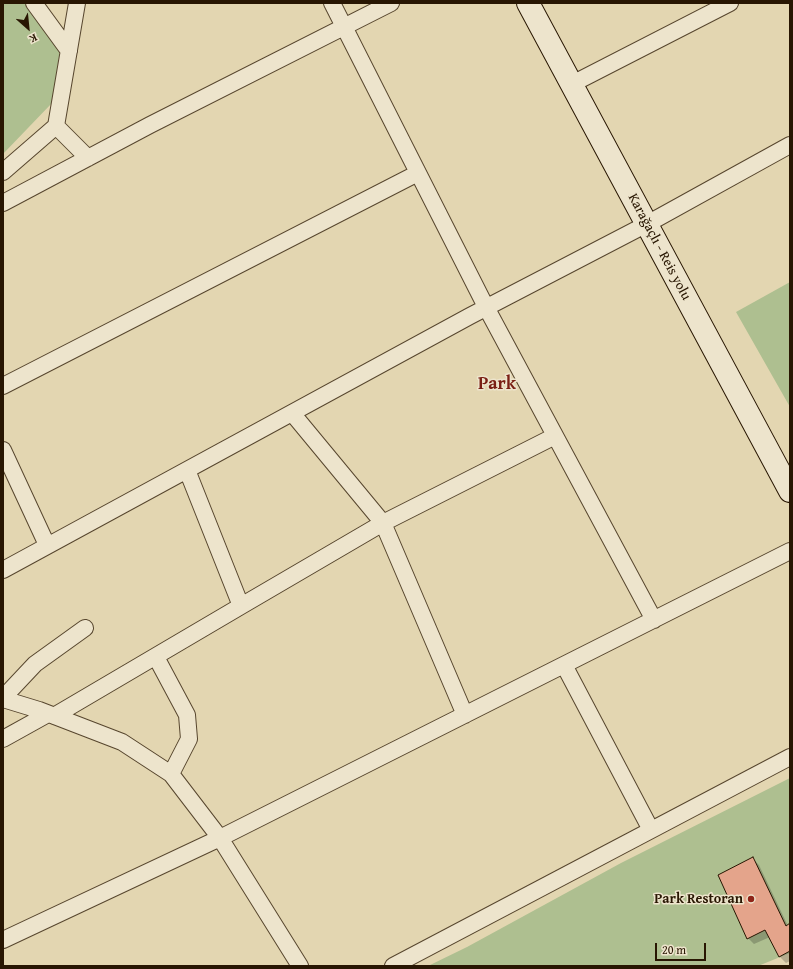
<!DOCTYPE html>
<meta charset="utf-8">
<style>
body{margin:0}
#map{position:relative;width:793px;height:969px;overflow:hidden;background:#e3d6b1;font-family:"Gentium Book Plus",serif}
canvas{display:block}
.frame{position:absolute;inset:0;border:4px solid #281602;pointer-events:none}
.north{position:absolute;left:8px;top:8px;width:40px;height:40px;-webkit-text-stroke:3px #ede4cc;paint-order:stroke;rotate:153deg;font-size:11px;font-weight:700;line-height:16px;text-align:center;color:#281602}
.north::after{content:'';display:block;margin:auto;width:14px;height:18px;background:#281602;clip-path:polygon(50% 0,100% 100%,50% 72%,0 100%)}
.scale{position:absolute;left:655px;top:943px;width:51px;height:18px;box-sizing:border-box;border:2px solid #281602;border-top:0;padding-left:5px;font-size:12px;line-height:14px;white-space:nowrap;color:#281602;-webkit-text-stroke:3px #ede4cc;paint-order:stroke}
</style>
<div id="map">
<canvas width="793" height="969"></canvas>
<div class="frame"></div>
<div class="north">K</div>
<div class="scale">20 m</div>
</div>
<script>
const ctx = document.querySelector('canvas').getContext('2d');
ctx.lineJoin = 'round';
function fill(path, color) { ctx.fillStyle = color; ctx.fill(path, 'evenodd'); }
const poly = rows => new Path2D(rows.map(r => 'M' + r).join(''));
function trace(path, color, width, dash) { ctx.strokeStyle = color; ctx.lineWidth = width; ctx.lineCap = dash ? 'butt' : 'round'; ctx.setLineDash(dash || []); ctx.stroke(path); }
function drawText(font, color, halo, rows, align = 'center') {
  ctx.font = font + ' "Gentium Book Plus",serif'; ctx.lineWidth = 3; ctx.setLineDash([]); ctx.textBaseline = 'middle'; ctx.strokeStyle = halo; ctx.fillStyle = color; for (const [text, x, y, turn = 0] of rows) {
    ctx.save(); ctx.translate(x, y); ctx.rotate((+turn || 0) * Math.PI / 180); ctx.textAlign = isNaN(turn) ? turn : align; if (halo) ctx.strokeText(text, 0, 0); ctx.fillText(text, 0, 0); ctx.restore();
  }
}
fill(poly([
 [3,3,34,3,62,37,52,103,3,154],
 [790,282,790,407,736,312],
 [790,778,790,953,758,966,428,966,467,947,621,863]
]), '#aebf90');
fill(poly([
 [753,859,759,865,788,926,790,925,790,961,786,963,780,957,770,937,754,944,748,938]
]), '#0003');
const building = poly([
 [753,857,786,926,790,923,790,951,779,957,765,930,747,939,718,875,753,857]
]);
fill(building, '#e4a48b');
trace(building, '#281602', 1);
const street = poly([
 [34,3,69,51],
 [332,3,486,307,654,620],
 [572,84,730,3],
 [56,126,88,158],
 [3,172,56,126,77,3],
 [3,203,150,125,391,3],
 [3,386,418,173],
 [292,413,383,523,555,436],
 [3,450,47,545],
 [187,470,241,606,383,523,465,715],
 [3,570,470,316,647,224,790,145],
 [156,657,187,715,189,739,171,774],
 [564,665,651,830],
 [3,698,35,664,85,628],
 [3,699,39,710,122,742,171,774,220,838,300,966],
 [54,716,241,606],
 [3,739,48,714],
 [3,940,220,838,790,551],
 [393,966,790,757]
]);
const secondary = poly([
 [528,3,790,491]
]);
trace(street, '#57462e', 18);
trace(secondary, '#281602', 24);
trace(street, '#ede4cc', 16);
trace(secondary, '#ede4cc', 22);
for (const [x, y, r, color] of [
 [751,899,4,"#8f2418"]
]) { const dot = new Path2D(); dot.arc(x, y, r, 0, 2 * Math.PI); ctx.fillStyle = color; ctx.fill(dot); trace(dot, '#ede4cc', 1.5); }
drawText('14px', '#281602', '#ede4cc', [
 ["Karağaçlı - Reis yolu",659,247,62]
]);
drawText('bold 14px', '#281602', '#ede4cc', [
 ["Park Restoran",743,899]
], 'right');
drawText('bold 18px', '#7a1f14', '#ede4cc', [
 ["Park",497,384]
]);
</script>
